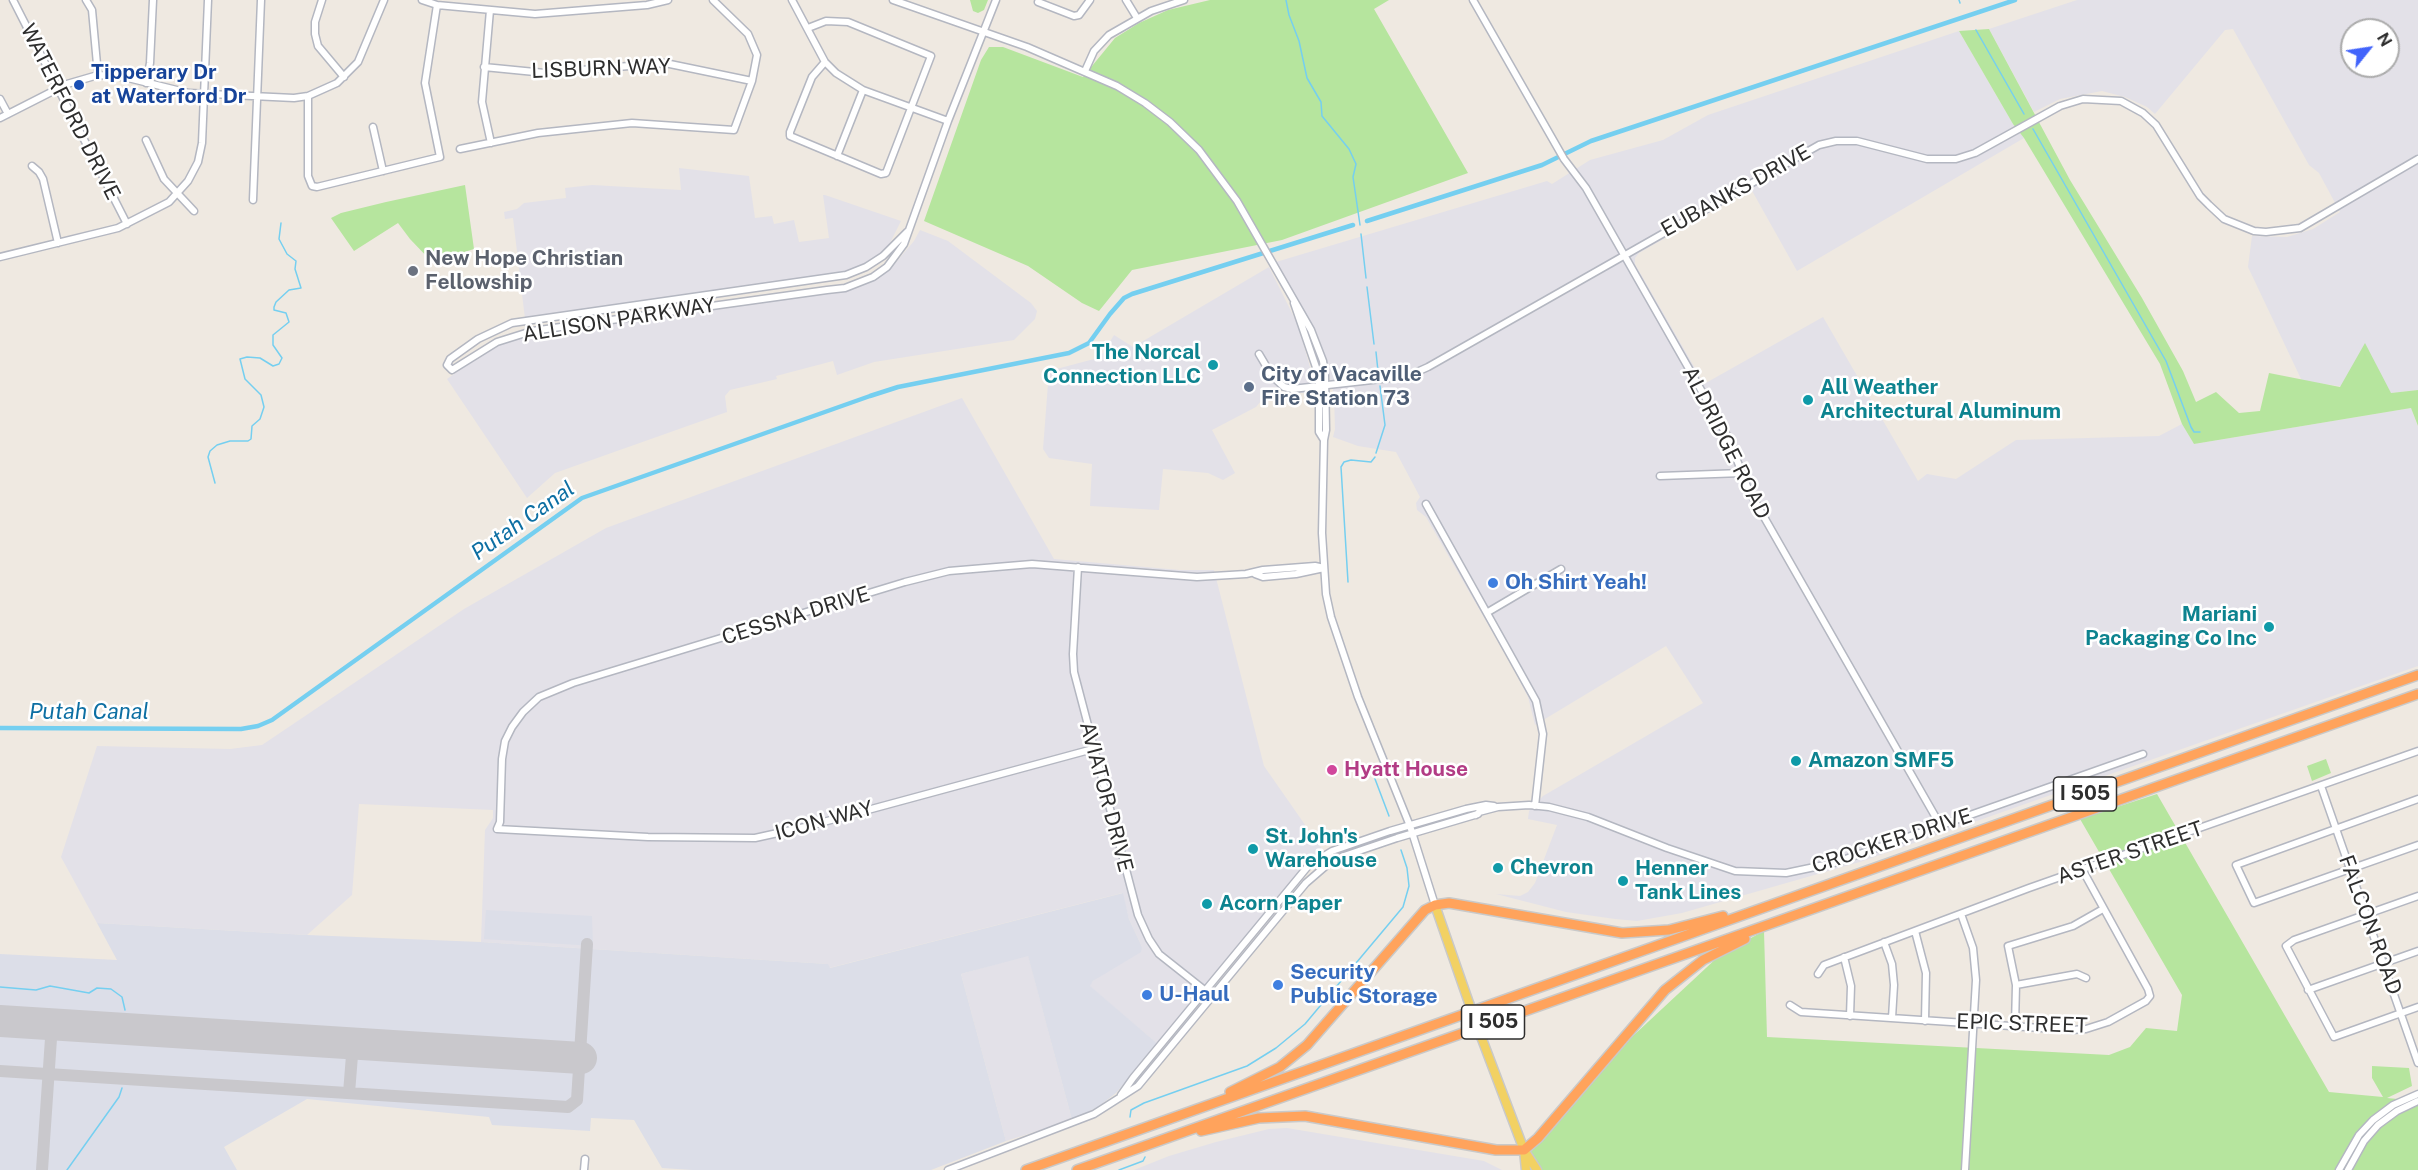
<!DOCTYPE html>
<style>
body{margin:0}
#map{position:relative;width:2418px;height:1170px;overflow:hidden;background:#efe9e1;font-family:"Public Sans",sans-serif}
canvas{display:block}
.north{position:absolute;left:2340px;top:18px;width:60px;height:60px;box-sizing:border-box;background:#fff;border:2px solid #ababab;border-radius:50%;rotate:60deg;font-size:16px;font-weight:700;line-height:24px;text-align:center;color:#2e2e2e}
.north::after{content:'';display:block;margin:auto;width:21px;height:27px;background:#4264fb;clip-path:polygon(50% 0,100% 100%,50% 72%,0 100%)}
</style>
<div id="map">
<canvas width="2418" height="1170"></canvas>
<div class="north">N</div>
</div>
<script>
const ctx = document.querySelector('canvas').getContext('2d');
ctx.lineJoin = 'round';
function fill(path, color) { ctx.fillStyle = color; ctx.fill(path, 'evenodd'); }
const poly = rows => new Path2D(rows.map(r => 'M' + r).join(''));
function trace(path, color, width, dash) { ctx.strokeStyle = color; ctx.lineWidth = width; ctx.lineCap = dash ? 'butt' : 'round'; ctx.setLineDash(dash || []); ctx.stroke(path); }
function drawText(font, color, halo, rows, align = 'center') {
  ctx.font = font + ' "Public Sans",sans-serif'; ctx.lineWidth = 5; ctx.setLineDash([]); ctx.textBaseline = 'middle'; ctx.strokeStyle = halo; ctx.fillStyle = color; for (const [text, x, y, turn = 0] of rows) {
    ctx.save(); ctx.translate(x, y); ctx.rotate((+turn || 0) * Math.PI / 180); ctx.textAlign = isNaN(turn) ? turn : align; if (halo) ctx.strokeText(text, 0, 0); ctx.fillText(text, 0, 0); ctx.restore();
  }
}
fill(poly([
 [2077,0,2418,0,2418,390,2391,393,2302,381,2248,267,2252,236,2287,237,2313,229,2340,212,2319,173,2309,165,2233,29,2225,30,2155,114,2147,107,2125,97,2102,91,2060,99,2034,112,1989,29],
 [2352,30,2388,30,2388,66,2352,66],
 [1959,31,2013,124,2024,138,1797,271,1751,189,1639,253,1635,258,1635,264,1704,384,1823,317,1918,481,1927,474,1956,479,2016,440,2159,436,2182,424,2194,444,2411,408,2418,427,2418,666,1863,861,1682,913,1637,921,1615,919,1566,912,1496,894,1520,896,1528,892,1535,883,1557,825,1528,819,1529,811,1543,796,1703,703,1666,646,1535,725,1528,697,1512,666,1426,517,1417,510,1416,503,1420,497,1396,452,1358,446,1333,437,1335,429,1334,395,1324,353,1317,334,1276,262,1547,181,1552,184,1590,160,1663,140,1708,115],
 [679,168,749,176,755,218,772,216,774,224,794,220,799,242,829,238,823,195,825,195,901,221,889,245,877,257,851,272,525,319,513,218,505,219,504,212,517,209,524,203,566,198,565,188,592,185,681,190],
 [920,230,948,241,1031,303,1037,311,1035,319,1014,340,874,362,837,375,833,361,776,376,777,379,730,390,725,396,727,412,555,473,527,498,447,379,492,347,533,334,843,291,859,286,880,276,892,267,914,241],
 [1269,267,1298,325,1312,374,1312,393,1293,393,1273,387,1256,407,1212,430,1235,473,1223,480,1208,473,1163,469,1159,510,1090,506,1092,464,1049,458,1043,449,1049,371,1094,359,1103,353,1114,335,1133,347],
 [962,398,1054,559,1180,570,1214,570,1264,766,1324,852,1316,857,1158,1044,1089,986,1093,981,1142,947,1129,919,1122,893,829,968,828,964,481,942,485,830,493,818,493,810,359,804,352,895,307,935,97,923,61,857,97,746,230,749,262,745,464,609,606,528],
 [1028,955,1072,1120,1006,1141,961,974],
 [1287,1128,1484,1161,1502,1170,1134,1170,1169,1156,1216,1142,1269,1129]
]), '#e3e1e8');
fill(poly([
 [1123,893,1129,919,1142,947,1141,952,1093,981,1090,986,1158,1044,1116,1093,1098,1107,1072,1120,1028,956,961,974,1006,1141,931,1170,692,1170,662,1168,634,1120,591,1118,590,1131,492,1125,489,1117,307,1099,224,1147,237,1170,0,1170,0,954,117,960,97,923,307,935,481,942,828,964,830,968],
 [486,910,592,916,593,946,484,939]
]), '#dcdee8');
fill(poly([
 [970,0,988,0,984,10,978,13,973,11],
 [1210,0,1389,0,1374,9,1468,173,1282,240,1132,270,1099,311,1082,303,1028,266,924,221,981,60,989,47,1003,47,1083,77,1115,38,1139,23,1168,10],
 [1989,29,2070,180,2142,298,2183,371,2196,402,2216,392,2239,413,2260,411,2269,373,2340,387,2365,343,2391,393,2418,390,2418,426,2411,408,2194,444,2182,424,2160,364,2024,138,2013,124,1959,31],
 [465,185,474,249,432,262,410,239,398,223,354,251,331,218,341,213,386,202],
 [2326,759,2331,773,2312,781,2307,766],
 [2157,794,2329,1092,2383,1097,2372,1078,2372,1066,2409,1068,2412,1086,2387,1098,2418,1101,2418,1170,1537,1170,1524,1150,1634,1035,1721,954,1764,931,1767,1037,2109,1055,2130,1047,2146,1028,2177,1031,2182,995,2080,819]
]), '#b6e59e');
trace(poly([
 [1286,0,1289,15,1299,41,1307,78,1321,102,1322,116,1349,149,1356,164,1353,177,1360,225],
 [1959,0,1960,3],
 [1976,30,2024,114],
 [2033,129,2166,361,2191,427,2194,432,2200,432],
 [1361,234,1366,278],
 [1367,287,1374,344],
 [1376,352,1378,371],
 [1376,453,1385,425,1380,386],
 [215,483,208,457,210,451,217,445,230,441,248,441,251,439,252,426,260,419,264,407,261,395,245,379,240,359,247,357,260,358,273,366,279,364,282,358,273,345,273,335,289,322,286,313,274,310,274,307,276,302,289,290,301,288,295,269,296,261,287,254,279,239,281,223],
 [1348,582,1341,467,1344,462,1351,460,1371,462,1375,457],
 [1372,771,1389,816],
 [0,987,36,990,50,986,89,993,97,988,111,989,122,997,125,1010],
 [1130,1117,1131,1110,1144,1103,1247,1066,1276,1048,1305,1024,1403,907,1409,886,1407,868,1401,850],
 [67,1170,119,1097,122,1088],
 [1119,1170,1143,1161,1145,1157]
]), '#75cff0', 1.5);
trace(poly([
 [1367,221,1542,165,1591,141,2015,0],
 [0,728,241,729,258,726,272,720,582,498,870,396,898,387,1069,353,1089,343,1110,314,1124,298,1132,294,1353,225]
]), '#75cff0', 4.5);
trace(poly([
 [0,1071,568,1107,577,1100,587,944],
 [349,1093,353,1043],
 [42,1170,52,1024]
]), '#c9c8cc', 12);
trace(poly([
 [0,1021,581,1058]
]), '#c9c8cc', 32);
const minor = poly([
 [13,0,127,224],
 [86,0,92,10,98,75],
 [322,0,315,22,315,34,318,46,344,77],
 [422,0,437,5,535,14,647,5,668,0],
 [792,0,825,62,836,73,863,90,948,121],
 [893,0,1027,47,1117,86,1145,103,1170,122,1199,150,1237,201,1311,330,1323,361,1325,375,1326,430,1324,440,1319,432,1319,376,1294,303],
 [1126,0,1137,18],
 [1473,0,1564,159,1586,188,1729,439,1748,489,1935,816,1939,826],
 [1038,2,1074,16,1079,15,1090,0],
 [490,10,482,102,491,143],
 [808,28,826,21,848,22,931,56,886,173,881,174,790,136,790,132,812,77,825,62],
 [484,67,545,73,665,63,752,81],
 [1085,71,1094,51,1109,35,1151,11,1184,0],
 [146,83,150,63,153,0],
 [308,96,308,176,312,186,317,187,440,157,425,83,437,5],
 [0,99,8,114],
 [0,118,67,84,98,75,124,77,189,93,294,98,308,96,337,83,358,62,384,0],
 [373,127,383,171],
 [146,140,164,179,194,211],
 [460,149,538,133,632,123,734,130,752,81,757,55,748,34,713,0],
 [837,156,863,90],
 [32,166,39,172,43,179,58,243],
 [253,200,261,0],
 [907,232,883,256,866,267,846,275,512,323,478,339,450,359,447,365,452,370,497,342,532,331,827,290,845,288,873,277,887,267,904,244,948,121,996,0],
 [0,257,118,228,169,202,188,181,198,162,202,143,208,0],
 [1259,354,1272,376,1284,387,1292,389,1408,376,1428,367,1819,145,1836,141,1857,141,1927,159,1956,159,1975,153,2060,106,2083,99,2121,101,2143,113,2156,125,2200,196,2209,205,2224,219,2254,231,2266,232,2300,228,2418,159],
 [1324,440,1322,533,1326,594,1331,617,1358,697,1410,826,1435,905],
 [1660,476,1742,473],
 [1426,504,1536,701,1543,734,1535,806],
 [1078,567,1073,654,1074,672,1138,915,1149,939,1159,954,1207,992],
 [1255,574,1263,577,1296,574,1324,568],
 [1488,612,1561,569],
 [1093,749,805,827,755,838,648,837,497,829,500,822,502,759,505,741,512,727,523,712,539,697,573,683,905,582,949,571,1032,564,1197,577,1246,574,1263,570,1315,566,1324,568],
 [2321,786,2418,1063],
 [2418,799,2236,865,2254,903,2418,845],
 [1476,815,1479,812,1498,807,1529,805,1549,807,1588,817,1667,848,1735,871,1786,873,1834,863,2143,754],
 [2418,896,2294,940,2286,946,2334,1037,2418,1007],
 [1961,914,1973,948,1976,980,1965,1170],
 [1915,931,1926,973,1925,1021],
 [1884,942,1892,964,1894,985,1892,1018],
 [1844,957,1851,986,1850,1016],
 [1818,974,1824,965,2029,888,2418,751],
 [2016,985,2077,974,2086,978],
 [2308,990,2418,951],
 [1790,1005,1801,1012,2071,1030,2086,1029,2108,1022,2146,1001,2150,996,2148,989,2082,869],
 [2015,1026,2016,985,2008,946,2073,926,2103,909],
 [1121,1095,1133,1078,1309,865,1332,851,1390,831,1466,809,1486,805,1494,806],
 [584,1170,585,1159],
 [948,1170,1094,1114,1138,1086,1306,883,1328,864,1344,856,1397,838,1478,814],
 [2339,1170,2359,1135,2373,1120,2393,1105,2418,1094],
 [2348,1170,2364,1141,2378,1125,2397,1111,2418,1101]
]);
const major = poly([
 [1435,905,1469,1003],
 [1482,1039,1524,1150,1526,1170],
 [1524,1150,1537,1170]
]);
const highway = poly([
 [1230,1092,1280,1067,1307,1045,1425,910,1435,905,1449,903,1622,933,1669,930,1723,916],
 [1201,1131,1259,1118,1305,1116,1496,1150,1524,1150,1538,1138,1665,990,1703,960,1745,939],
 [1026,1170,2418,675],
 [1077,1170,2418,694]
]);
trace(minor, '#b4b7c1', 9);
trace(major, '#c9c9c9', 11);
trace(highway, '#c9c9c9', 12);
trace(minor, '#fff', 6);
trace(major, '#f2d163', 8);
trace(highway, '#ffa35c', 9);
const majorBridge = poly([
 [1469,1003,1482,1039]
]);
trace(majorBridge, '#c9c9c9', 11, []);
trace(majorBridge, '#f2d163', 8);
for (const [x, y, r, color] of [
 [79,85,6,"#1a4fb4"],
 [413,271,6,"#6b7280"],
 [1213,365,6,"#0f9aa8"],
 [1249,387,6,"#5c6f8a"],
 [1808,400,6,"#0f9aa8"],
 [1493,583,6,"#3f7fe0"],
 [2269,627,6,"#0f9aa8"],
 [1796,761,6,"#0f9aa8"],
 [1332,770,6,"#d1479c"],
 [1253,849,6,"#0f9aa8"],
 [1498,868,6,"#0f9aa8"],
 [1623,881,6,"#0f9aa8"],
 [1207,904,6,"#0f9aa8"],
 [1278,985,6,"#3f7fe0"],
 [1147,995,6,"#3f7fe0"]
]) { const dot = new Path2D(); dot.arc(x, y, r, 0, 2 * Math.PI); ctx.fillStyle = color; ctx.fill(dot); trace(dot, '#fff', 2); }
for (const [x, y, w] of [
 [2085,794,63],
 [1493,1022,63]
]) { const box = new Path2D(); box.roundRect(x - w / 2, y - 17, w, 34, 4.5); ctx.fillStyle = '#fff'; ctx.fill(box); trace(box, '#2e2e2e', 1.5); }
drawText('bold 20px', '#2e2e2e', null, [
 ["I 505",2085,794],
 ["I 505",1493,1022]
]);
drawText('21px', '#2e2e2e', '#fff', [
 ["LISBURN WAY",601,69,-2],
 ["WATERFORD DRIVE",70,112,63],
 ["EUBANKS DRIVE",1736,191,-29],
 ["ALLISON PARKWAY",619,320,-9],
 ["ALDRIDGE ROAD",1726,443,63],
 ["CESSNA DRIVE",796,616,-17],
 ["AVIATOR DRIVE",1106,797,75],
 ["ICON WAY",824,821,-15],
 ["CROCKER DRIVE",1892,841,-18],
 ["ASTER STREET",2130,853,-19],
 ["FALCON ROAD",2370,925,70],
 ["EPIC STREET",2022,1024,2]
]);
drawText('bold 21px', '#164399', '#fff', [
 ["Tipperary Dr",91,73],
 ["at Waterford Dr",91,97]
], 'left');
drawText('bold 21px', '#5b616d', '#fff', [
 ["New Hope Christian",425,259],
 ["Fellowship",425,283]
], 'left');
drawText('bold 21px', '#0d838f', '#fff', [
 ["The Norcal",1201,353,"right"],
 ["Connection LLC",1201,377,"right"],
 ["All Weather",1820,388],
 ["Architectural Aluminum",1820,412],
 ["Mariani",2257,615,"right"],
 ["Packaging Co Inc",2257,639,"right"],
 ["Amazon SMF5",1808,761],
 ["St. John's",1265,837],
 ["Warehouse",1265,861],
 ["Chevron",1510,868],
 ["Henner",1635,869],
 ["Tank Lines",1635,893],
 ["Acorn Paper",1219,904]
], 'left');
drawText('bold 21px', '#4e5e75', '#fff', [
 ["City of Vacaville",1261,375],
 ["Fire Station 73",1261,399]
], 'left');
drawText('bold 21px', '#366cbe', '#fff', [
 ["Oh Shirt Yeah!",1505,583],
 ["Security",1290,973],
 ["Public Storage",1290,997],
 ["U-Haul",1159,995]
], 'left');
drawText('bold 21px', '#b23c85', '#fff', [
 ["Hyatt House",1344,770]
], 'left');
drawText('italic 22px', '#0d6fa3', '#fff', [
 ["Putah Canal",523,521,-35],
 ["Putah Canal",89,712]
]);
</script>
